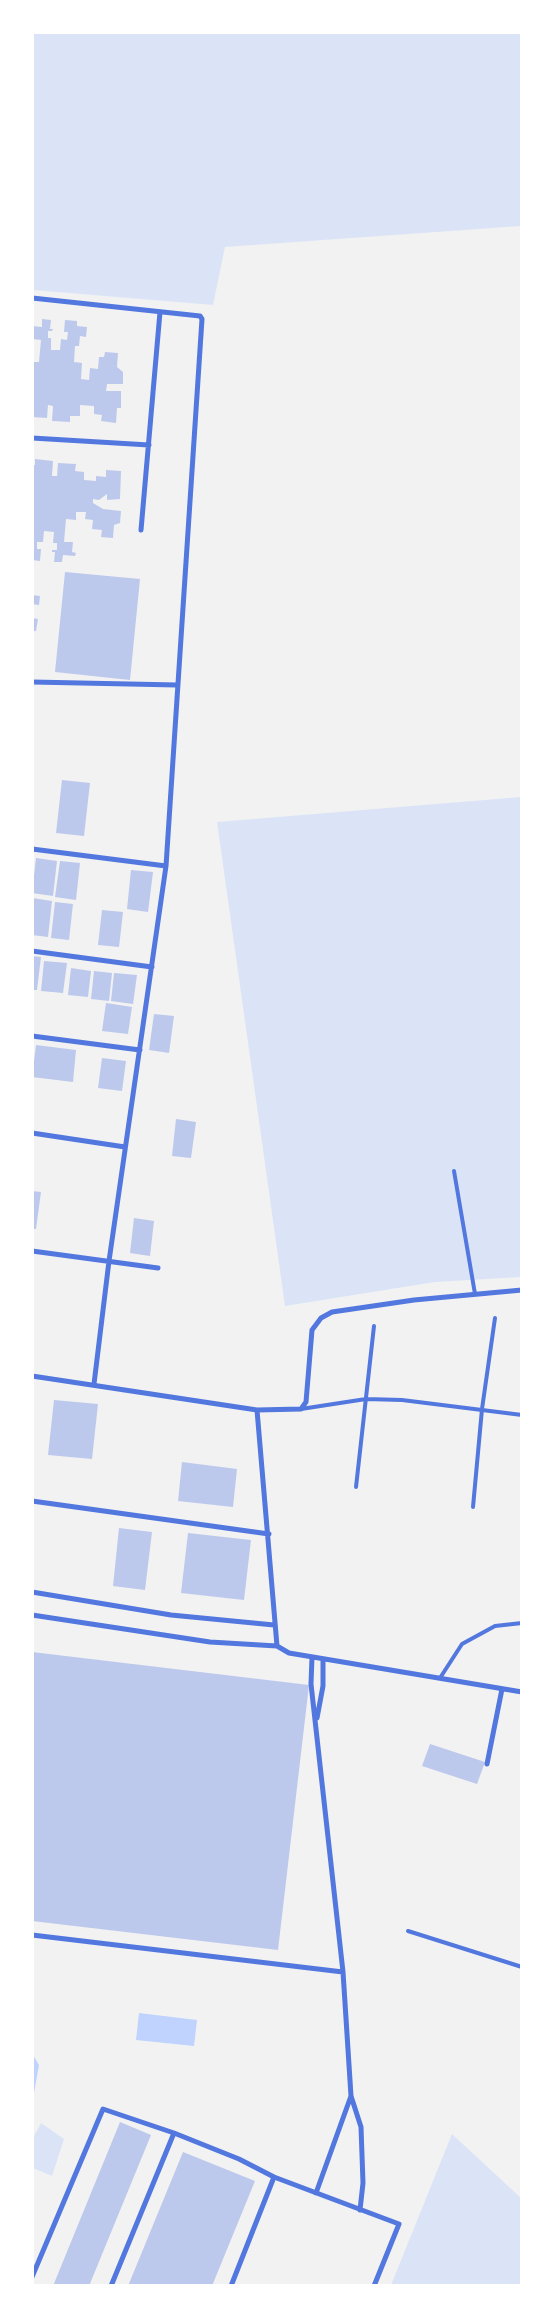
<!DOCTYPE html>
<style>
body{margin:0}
#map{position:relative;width:554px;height:2318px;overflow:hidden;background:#f2f2f2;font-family:Overpass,sans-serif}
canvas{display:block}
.frame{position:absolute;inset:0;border:34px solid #fff;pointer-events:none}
</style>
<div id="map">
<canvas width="554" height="2318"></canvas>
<div class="frame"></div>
</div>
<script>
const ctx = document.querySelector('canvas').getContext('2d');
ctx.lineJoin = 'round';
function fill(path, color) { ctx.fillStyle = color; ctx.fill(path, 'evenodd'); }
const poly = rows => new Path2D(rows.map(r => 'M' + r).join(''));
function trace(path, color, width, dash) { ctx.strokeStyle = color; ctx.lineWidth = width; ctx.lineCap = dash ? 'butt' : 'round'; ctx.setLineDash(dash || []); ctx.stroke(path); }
fill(poly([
 [32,33,521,33,521,226,225,247,213,305,33,290],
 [521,797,521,1277,435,1282,285,1306,217,822],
 [41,2123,64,2139,52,2176,33,2168,33,2138],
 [452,2134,521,2198,521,2285,391,2285]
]), '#dbe4f7');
fill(poly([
 [139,2013,197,2020,194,2046,136,2040],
 [33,2055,39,2065,33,2099]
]), '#bfd3fe');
fill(poly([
 [42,319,51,320,50,329,53,329,52,331,48,331,48,338,51,338,51,350,60,350,61,339,67,340,68,332,64,332,65,320,77,321,77,326,87,327,86,337,80,336,79,346,75,346,74,362,82,363,81,379,89,380,90,368,98,369,99,357,104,357,105,352,118,353,117,367,123,372,123,384,107,384,106,391,121,391,121,408,117,408,116,423,101,421,102,415,94,414,94,406,80,405,80,416,70,416,70,422,52,421,53,406,48,405,47,418,32,417,32,362,39,362,41,340,32,339,32,326,42,327],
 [35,459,53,461,52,476,57,476,58,463,76,464,75,471,84,472,84,480,96,481,96,476,106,477,106,470,121,471,120,499,107,500,107,494,99,500,93,499,93,503,103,509,121,511,120,523,114,525,113,538,101,537,102,530,92,529,93,520,85,519,86,512,76,512,76,520,66,519,64,542,73,542,72,552,76,553,75,556,63,555,62,562,54,562,55,552,52,552,52,550,57,550,57,543,53,543,54,532,44,531,43,542,37,542,37,549,41,549,40,561,32,560,32,465,35,465],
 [65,572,140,579,130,680,55,672],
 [32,595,40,596,39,605,32,604],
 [32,618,38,619,36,631,32,631],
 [62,780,90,783,84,836,56,833],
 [36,858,57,861,53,896,32,893],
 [60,861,80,863,76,900,55,897],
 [131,870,153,872,148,912,127,909],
 [32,898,52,901,48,937,32,935],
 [55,902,73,904,69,940,51,938],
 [102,910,123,912,119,947,98,945],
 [32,956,41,957,37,990,32,990],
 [44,961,67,963,63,993,41,991],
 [71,968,91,971,88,997,68,995],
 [94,971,112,973,109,1001,91,999],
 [114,973,137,975,133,1004,111,1001],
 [106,1003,132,1007,128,1034,102,1031],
 [154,1014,174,1016,169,1053,149,1050],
 [36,1045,76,1050,73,1082,32,1077],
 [102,1058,126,1061,122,1091,98,1088],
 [176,1119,196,1122,191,1158,172,1156],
 [32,1191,41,1192,36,1229,32,1229],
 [134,1218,154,1221,150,1256,130,1253],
 [54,1400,98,1404,92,1459,48,1455],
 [182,1462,237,1469,233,1507,178,1501],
 [119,1528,152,1532,145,1590,113,1586],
 [188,1533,251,1540,244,1600,181,1593],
 [32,1652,309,1685,278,1950,32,1921],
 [430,1744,485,1762,477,1784,422,1766],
 [120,2122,151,2135,89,2286,53,2286],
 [183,2152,255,2181,212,2286,128,2286]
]), '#bdc9ec');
trace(poly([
 [454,1171,475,1294],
 [301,1409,366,1399,402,1400,522,1415],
 [356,1487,374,1326],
 [473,1507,482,1409,495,1318],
 [440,1678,462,1644,495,1626,522,1623],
 [408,1931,522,1967]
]), '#5277de', 4);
trace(poly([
 [32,298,200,316,202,319,166,866,109,1261,94,1384],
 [32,438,149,445],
 [141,530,160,312],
 [32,682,177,685],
 [32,849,166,866],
 [32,951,152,967],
 [32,1036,140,1050],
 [32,1133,125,1147],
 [32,1251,158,1268],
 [32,1376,257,1410,277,1646,289,1653,522,1692],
 [257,1410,301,1409,306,1402,312,1330,321,1318,332,1312,414,1300,522,1290],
 [32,1501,269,1534],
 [32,1592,171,1615,274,1625],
 [32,1615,210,1642,277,1646],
 [312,1657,311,1684,343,1972,351,2096,361,2127,363,2183,360,2210],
 [317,1718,323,1686,323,1659],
 [487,1764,502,1689],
 [32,1935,343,1972],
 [316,2193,351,2096],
 [32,2277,103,2109,174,2133,239,2159,274,2177,399,2224,374,2286],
 [111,2286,174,2133],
 [231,2286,274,2177]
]), '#5277de', 5);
</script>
